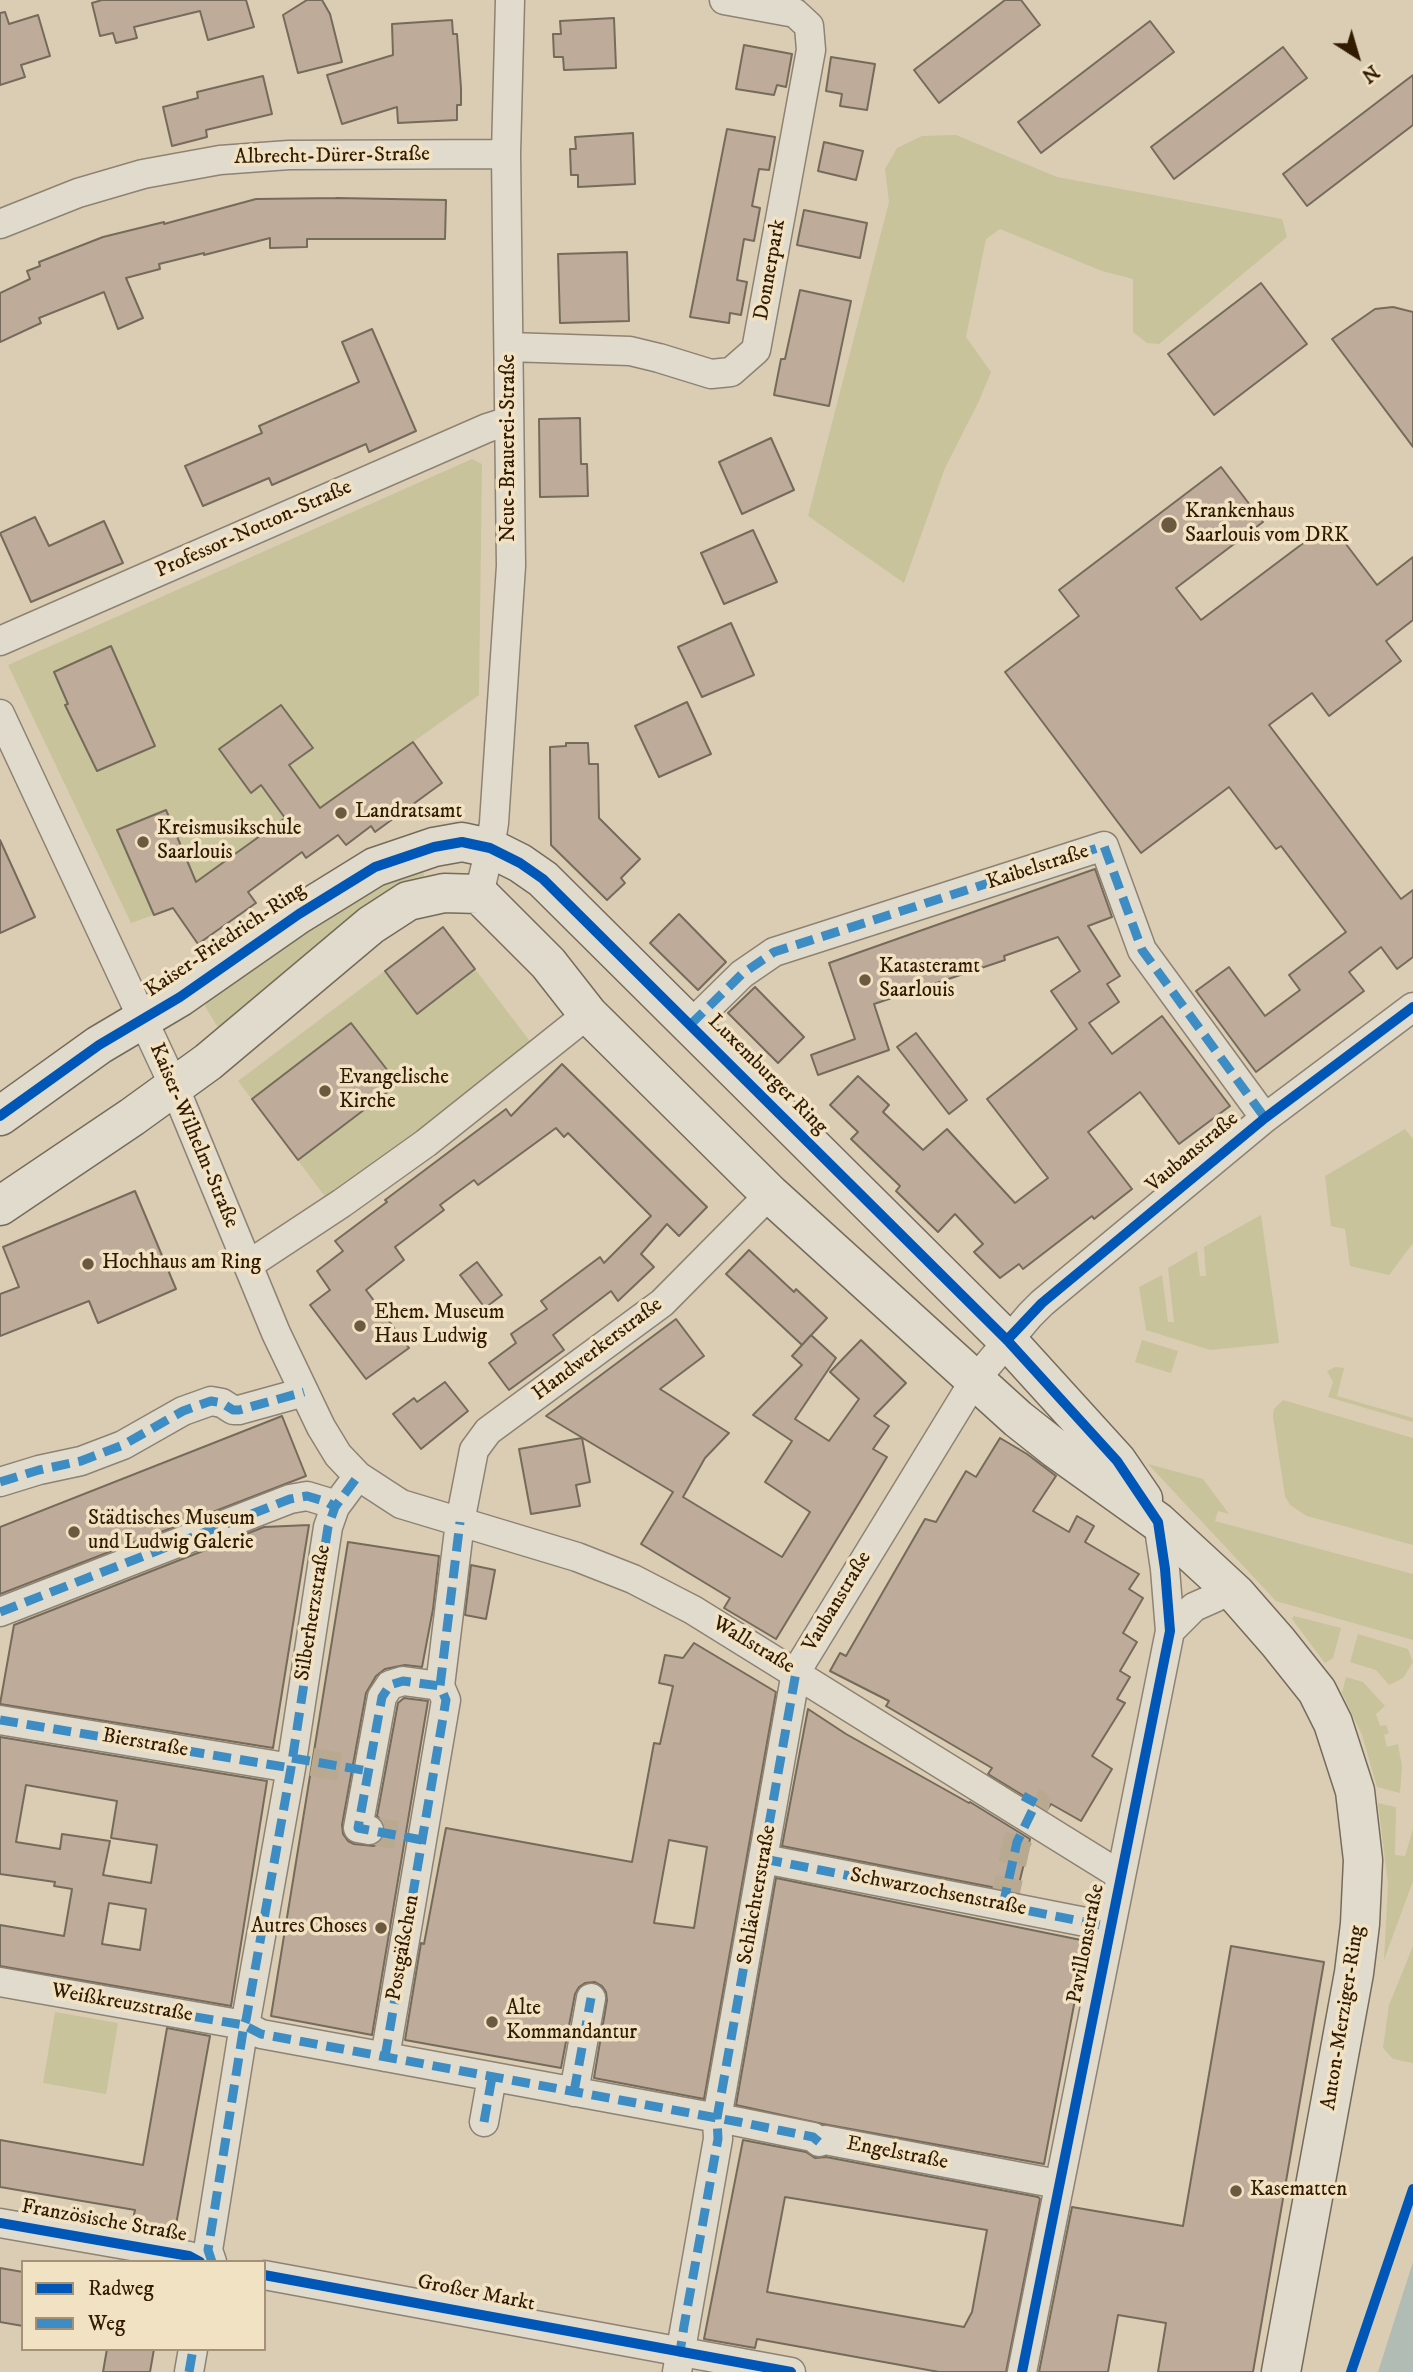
<!DOCTYPE html>
<meta charset="utf-8">
<style>
body{margin:0}
#map{position:relative;width:1413px;height:2372px;overflow:hidden;background:#dacdb4;font-family:"IM FELL DW Pica",serif}
canvas{display:block}
.legend{position:absolute;left:21px;top:2260px;width:245px;height:91px;box-sizing:border-box;background:#f1e2c4;border:2px solid #a59276;margin:0;padding:9px 12px;list-style:none;font-size:21px;color:#331b01}
.legend li{display:flex;align-items:center;gap:14px;height:35px}
.legend b{width:35px;border:2px solid #a59276}
.north{position:absolute;left:1322px;top:21px;width:70px;height:70px;-webkit-text-stroke:5px #f1e2c4;paint-order:stroke;rotate:143deg;font-size:19px;font-weight:700;line-height:28px;text-align:center;color:#331b01}
.north::after{content:'';display:block;margin:auto;width:24px;height:32px;background:#331b01;clip-path:polygon(50% 0,100% 100%,50% 72%,0 100%)}
</style>
<div id="map">
<canvas width="1413" height="2372"></canvas>
<ul class="legend">
<li><b style="height:9px;background:#0057b8"></b>Radweg</li>
<li><b style="height:9px;background:#3d8dc4"></b>Weg</li>
</ul>
<div class="north">N</div>
</div>
<script>
const ctx = document.querySelector('canvas').getContext('2d');
ctx.lineJoin = 'round';
function fill(path, color) { ctx.fillStyle = color; ctx.fill(path, 'evenodd'); }
const poly = rows => new Path2D(rows.map(r => 'M' + r).join(''));
function trace(path, color, width, dash) { ctx.strokeStyle = color; ctx.lineWidth = width; ctx.lineCap = dash ? 'butt' : 'round'; ctx.setLineDash(dash || []); ctx.stroke(path); }
function drawText(font, color, halo, rows, align = 'center') {
  ctx.font = font + ' "IM FELL DW Pica",serif'; ctx.lineWidth = 7; ctx.setLineDash([]); ctx.textBaseline = 'middle'; ctx.strokeStyle = halo; ctx.fillStyle = color; for (const [text, x, y, turn = 0] of rows) {
    ctx.save(); ctx.translate(x, y); ctx.rotate((+turn || 0) * Math.PI / 180); ctx.textAlign = isNaN(turn) ? turn : align; if (halo) ctx.strokeText(text, 0, 0); ctx.fillText(text, 0, 0); ctx.restore();
  }
}
fill(poly([
 [956,135,1057,177,1282,219,1287,237,1159,344,1147,343,1133,332,1133,279,1102,271,1000,229,986,239,966,337,991,372,979,401,945,468,904,583,808,516,889,202,885,169,897,148,922,136],
 [472,459,482,464,479,695,413,742,442,783,375,832,371,827,346,845,338,835,306,858,301,853,248,891,256,903,198,944,173,908,131,923,8,665],
 [423,871,425,880,225,1034,217,1026,205,1006,210,996,372,887],
 [443,927,532,1044,327,1199,238,1081],
 [1405,1129,1413,1139,1413,1243,1389,1275,1350,1266,1345,1229,1331,1226,1325,1176],
 [1261,1215,1279,1343,1210,1350,1146,1330,1139,1287,1162,1275,1168,1322,1174,1322,1168,1268,1197,1251,1200,1276,1206,1276,1204,1247],
 [1142,1340,1178,1351,1171,1373,1135,1362],
 [1335,1367,1344,1368,1337,1396,1413,1418,1413,1422,1328,1397,1333,1382,1327,1371],
 [1283,1400,1413,1438,1413,1545,1307,1516,1290,1505,1285,1496,1273,1417,1274,1409],
 [1148,1464,1203,1479,1229,1514,1218,1511,1215,1521,1413,1574,1413,1640,1276,1601],
 [1294,1616,1341,1628,1333,1658,1325,1663,1292,1619],
 [1358,1634,1408,1649,1413,1662,1403,1678,1389,1685,1376,1670,1350,1662],
 [1346,1677,1363,1682,1385,1706,1376,1714,1380,1726,1386,1725,1389,1733,1384,1735,1387,1747,1398,1744,1402,1766,1400,1793,1377,1787,1362,1735,1342,1693],
 [1378,1803,1396,1807,1395,1855,1405,1856,1413,1829,1413,1881,1384,1960,1388,1884],
 [1413,1946,1413,2063,1393,2059,1383,2048,1389,2005],
 [55,2012,118,2023,106,2094,43,2083]
]), '#c8c39a');
fill(poly([
 [1413,2262,1413,2372,1378,2372]
]), '#b1bcb4');
const building = poly([
 [102,0,246,0,254,27,208,40,200,11,134,27,137,38,116,43,113,33,100,36,92,3,102,0],
 [307,0,322,0,330,14,342,62,298,73,283,15,307,0],
 [1005,0,1021,0,1040,25,939,103,914,70,1005,0],
 [5,12,9,24,38,15,50,56,21,65,25,77,0,85,0,13,5,12],
 [614,18,616,68,564,70,563,57,554,57,553,34,561,34,560,21,614,18],
 [452,20,453,34,457,34,461,88,461,105,457,105,457,120,398,123,397,107,342,124,327,75,393,55,392,24,452,20],
 [1150,21,1174,52,1041,153,1018,122,1150,21],
 [744,45,792,54,786,87,777,85,774,95,736,89,744,45],
 [1283,47,1307,78,1174,179,1151,147,1283,47],
 [831,57,875,64,867,110,840,106,842,94,826,91,831,57],
 [1413,75,1413,125,1307,206,1283,174,1413,75],
 [263,76,272,114,206,130,207,137,172,146,163,107,198,98,197,92,263,76],
 [727,129,775,137,769,170,759,169,752,206,760,208,754,241,744,239,737,280,747,282,741,315,730,313,729,323,690,317,727,129],
 [633,133,635,184,578,187,578,175,571,175,570,149,576,149,575,137,633,133],
 [824,142,863,151,856,180,818,171,824,142],
 [336,198,446,200,445,239,307,239,307,247,270,248,270,238,204,255,204,253,159,264,160,269,126,278,143,318,118,329,104,292,39,318,41,323,0,342,0,293,30,279,27,271,40,266,39,262,103,237,164,222,164,224,256,199,336,198],
 [804,210,867,223,860,258,797,245,804,210],
 [627,252,629,321,560,323,558,254,627,252],
 [1261,283,1307,344,1214,415,1168,354,1261,283],
 [800,290,851,301,829,406,774,395,781,359,785,359,800,290],
 [1393,307,1413,312,1413,447,1332,339,1375,309,1393,307],
 [372,329,416,431,369,452,366,444,272,485,269,478,203,506,185,466,262,433,259,426,359,382,342,342,372,329],
 [580,418,581,464,587,464,588,496,540,497,539,419,580,418],
 [771,438,794,490,742,514,719,462,771,438],
 [1221,467,1263,522,1176,588,1201,620,1330,523,1377,585,1413,557,1413,620,1386,641,1401,661,1329,716,1312,693,1269,725,1401,899,1413,890,1413,957,1397,969,1381,947,1349,972,1364,991,1256,1072,1196,991,1229,967,1265,1016,1300,990,1289,975,1346,932,1281,846,1276,849,1229,787,1141,853,1005,672,1079,616,1059,590,1221,467],
 [35,517,49,546,104,521,123,563,31,602,0,533,35,517],
 [753,530,777,582,724,604,701,553,753,530],
 [731,623,754,675,702,697,678,647,731,623],
 [111,646,155,746,97,771,65,705,68,704,54,672,111,646],
 [687,702,711,754,659,777,635,726,687,702],
 [281,705,313,748,289,765,320,808,413,742,442,783,375,832,371,826,346,845,338,835,306,858,302,852,248,892,256,903,198,944,173,908,154,915,117,830,166,810,196,882,285,818,261,785,251,793,219,749,281,705],
 [566,743,588,743,589,764,598,764,599,818,640,859,621,878,625,883,607,900,551,845,550,747,566,746,566,743],
 [0,840,35,917,0,933,0,840],
 [1095,869,1112,917,1088,926,1120,976,1107,984,1119,1002,1089,1023,1112,1054,1162,1016,1230,1106,1179,1144,1140,1092,1088,1132,1132,1189,1094,1219,1092,1216,1023,1269,1019,1264,1000,1278,974,1252,983,1244,955,1214,938,1232,896,1191,900,1186,851,1139,858,1132,830,1105,858,1076,889,1105,883,1112,923,1150,947,1129,1015,1203,1048,1178,987,1099,1077,1029,1051,991,1080,971,1058,937,1004,956,1005,960,874,1004,889,1050,818,1075,811,1055,855,1039,829,963,1095,869],
 [679,914,726,962,698,990,650,943,679,914],
 [443,927,475,969,417,1014,385,971,443,927],
 [755,987,804,1037,778,1063,728,1013,755,987],
 [351,1023,398,1084,298,1160,252,1099,351,1023],
 [916,1033,967,1100,949,1114,897,1047,916,1033],
 [562,1064,707,1207,679,1236,667,1224,641,1254,654,1267,618,1301,611,1291,553,1335,564,1350,509,1390,489,1363,516,1343,511,1334,547,1309,541,1301,600,1257,604,1263,651,1216,568,1133,564,1137,556,1128,478,1185,474,1180,440,1205,444,1210,395,1247,404,1260,366,1290,409,1348,366,1379,310,1305,330,1290,317,1271,343,1251,335,1241,387,1202,385,1200,506,1109,511,1116,562,1064],
 [135,1191,176,1289,98,1323,89,1301,0,1336,0,1294,19,1287,3,1247,135,1191],
 [749,1250,794,1292,796,1289,827,1318,802,1345,726,1274,749,1250],
 [477,1262,502,1295,485,1308,460,1275,477,1262],
 [676,1319,704,1356,660,1389,729,1433,705,1458,683,1497,782,1557,810,1512,765,1482,792,1441,753,1415,802,1365,792,1356,811,1335,836,1358,795,1419,829,1441,859,1399,830,1372,861,1340,906,1383,874,1416,889,1426,873,1449,887,1457,776,1639,724,1608,730,1598,641,1544,673,1492,546,1416,676,1319],
 [445,1382,468,1411,421,1449,393,1414,414,1398,417,1402,445,1382],
 [282,1416,306,1476,0,1594,0,1527,282,1416],
 [582,1438,590,1482,576,1485,580,1506,531,1514,519,1449,582,1438],
 [1000,1438,1027,1454,1056,1476,1033,1511,1069,1532,1077,1516,1094,1526,1085,1542,1139,1574,1129,1589,1143,1598,1123,1633,1137,1642,1120,1671,1130,1677,1117,1699,1125,1703,1092,1756,1112,1769,1081,1821,1051,1804,1047,1810,988,1774,992,1768,886,1706,889,1701,830,1671,840,1653,846,1656,925,1519,936,1522,966,1471,976,1477,1000,1438],
 [309,1525,273,1748,0,1704,14,1625,264,1527,309,1525],
 [348,1542,439,1556,433,1609,422,1667,405,1665,385,1669,376,1676,366,1693,342,1825,343,1834,348,1841,354,1844,374,1846,382,1840,385,1834,385,1825,377,1816,398,1703,404,1698,428,1701,372,2035,271,2016,348,1542],
 [471,1565,495,1570,486,1619,465,1615,471,1565],
 [694,1643,776,1692,704,2099,594,2078,607,2000,606,1992,602,1986,595,1982,585,1983,579,1987,575,1994,561,2068,405,2040,421,1943,424,1944,446,1828,632,1862,654,1743,660,1744,673,1686,659,1683,665,1655,683,1658,694,1643],
 [669,1840,707,1847,694,1928,654,1923,669,1840],
 [808,1709,846,1734,969,1803,970,1802,1030,1839,1017,1892,782,1846,808,1709],
 [0,1737,267,1781,231,2006,0,1966,0,1925,64,1936,72,1889,54,1886,55,1882,0,1874,0,1737],
 [26,1785,117,1801,111,1838,157,1845,151,1883,103,1875,110,1841,62,1834,60,1849,16,1842,26,1785],
 [109,1903,146,1909,140,1950,102,1944,109,1903],
 [776,1878,1086,1941,1044,2164,823,2124,736,2105,776,1878],
 [1231,1946,1324,1962,1253,2372,1158,2372,1166,2323,1118,2315,1108,2372,1039,2372,1072,2207,1183,2226,1231,1946],
 [167,2028,210,2036,174,2236,131,2229,135,2210,0,2187,0,2140,143,2165,167,2028],
 [743,2140,806,2152,815,2158,826,2157,1038,2197,1040,2199,1006,2372,939,2372,757,2339,755,2348,704,2339,743,2140],
 [785,2197,987,2230,972,2312,964,2327,767,2292,785,2197],
 [0,2268,23,2272,23,2326,0,2322,0,2268],
 [107,2349,154,2349,150,2372,103,2372,107,2349]
]);
fill(building, '#bfab9a');
trace(building, '#756b5a', 2);
trace(poly([
 [312,1762,359,1770],
 [369,1830,406,1837],
 [1003,1905,1017,1842,1036,1803,1023,1796]
]), '#b9a990', 28, [28, 14]);
const street = poly([
 [0,224,78,193,143,174,220,160,289,155,506,154],
 [509,347,630,351,659,358,711,374,731,372,756,350,811,50,809,26,795,13,724,0],
 [0,641,487,428,509,421],
 [0,714,174,1086,276,1333,321,1427,338,1455,358,1476,401,1504,577,1557,633,1579,693,1610,1120,1875],
 [479,894,490,848,494,823,511,566,506,154,510,0],
 [690,1025,742,974,774,952,1104,846,1142,950,1265,1118],
 [248,1265,342,1203,426,1143,588,1014],
 [0,1482,39,1470,81,1461,123,1445,183,1411,211,1401,222,1403,233,1410,239,1410,304,1392],
 [0,1612,290,1499,307,1496,327,1502,335,1507],
 [1170,1631,1194,1607,1221,1595,1236,1594],
 [0,1720,291,1768],
 [369,1830,358,1828,382,1697,390,1685,403,1681,440,1686],
 [764,1859,1111,1927],
 [0,1982,244,2025,261,2034,739,2122,813,2137,819,2142,825,2140,1058,2184],
 [385,2057,446,1700,440,1686,460,1522,474,1450,488,1431,662,1303,770,1194],
 [574,2092,591,1998],
 [484,2122,492,2077],
 [0,2223,189,2256,200,2262],
 [212,2262,208,2250,209,2244,244,2025,246,2020,291,1768,328,1527,335,1507,358,1476],
 [264,2275,791,2372],
 [189,2372,193,2349],
 [677,2372,718,2139,717,2118,796,1672,974,1381,1030,1315,1042,1303,1265,1118,1413,1007],
 [1022,2372,1170,1631,1165,1569,1158,1522]
]);
const secondary = poly([
 [0,1116,99,1045,180,997,299,914,375,867,434,847,462,842,490,848,520,863,543,879,1007,1340,1117,1461,1143,1499],
 [0,1206,132,1117,208,1062,371,925,408,901,444,893,479,894,548,963,588,1014,770,1194,1018,1419,1056,1449,1158,1522,1236,1594,1278,1642,1317,1691,1333,1723,1355,1791,1363,1860,1360,1924,1354,1973,1281,2372]
]);
trace(street, '#8e8372', 31);
trace(secondary, '#756b5a', 41);
trace(street, '#e1dbce', 28);
trace(secondary, '#e1dbce', 38);
trace(poly([
 [690,1025,742,974,774,952,1104,846,1142,950,1265,1118],
 [0,1482,39,1470,81,1461,123,1445,183,1411,211,1401,222,1403,233,1410,239,1410,304,1392],
 [0,1612,290,1499,307,1496,327,1502,335,1507],
 [0,1720,291,1768],
 [292,1758,368,1771],
 [422,1840,358,1828,382,1697,390,1685,403,1681,440,1686],
 [764,1859,1111,1927],
 [1003,1905,1017,1842,1036,1803,1023,1796],
 [142,2008,244,2025,261,2034,739,2122,813,2137,819,2142],
 [385,2057,446,1700,440,1686,460,1522],
 [574,2092,591,1998],
 [484,2122,492,2077],
 [212,2262,208,2250,209,2244,244,2025,246,2020,291,1768,328,1527,335,1507,358,1476],
 [687,2353,680,2352,684,2326,718,2139,717,2118,796,1672],
 [189,2372,193,2349]
]), '#3d8dc4', 9, [18, 9]);
trace(poly([
 [0,1116,99,1045,180,997,299,914,375,867,434,847,462,842,490,848,520,863,543,879,1007,1340,1117,1461,1158,1522,1165,1569,1170,1631,1022,2372],
 [1007,1340,1042,1303,1265,1118,1413,1007],
 [0,2223,189,2256,200,2262],
 [264,2275,791,2372],
 [1351,2372,1413,2189]
]), '#0057b8', 10);
for (const [x, y, r, color] of [
 [1169,525,9,"#6d5940"],
 [341,813,7,"#6d5940"],
 [143,842,7,"#6d5940"],
 [865,980,7,"#6d5940"],
 [325,1091,7,"#6d5940"],
 [88,1264,7,"#6d5940"],
 [360,1326,7,"#6d5940"],
 [74,1532,7,"#6d5940"],
 [381,1928,7,"#6d5940"],
 [492,2022,7,"#6d5940"],
 [1236,2191,7,"#6d5940"]
]) { const dot = new Path2D(); dot.arc(x, y, r, 0, 2 * Math.PI); ctx.fillStyle = color; ctx.fill(dot); trace(dot, '#f1e2c4', 2.5); }
drawText('21px', '#331b01', '#f1e2c4', [
 ["Albrecht-Dürer-Straße",332,157,-1],
 ["Donnerpark",771,270,-80],
 ["Neue-Brauerei-Straße",510,448,-90],
 ["Professor-Notton-Straße",254,530,-24],
 ["Kaibelstraße",1038,868,-18],
 ["Kaiser-Friedrich-Ring",226,941,-34],
 ["Luxemburger Ring",767,1075,45],
 ["Kaiser-Wilhelm-Straße",193,1136,67],
 ["Vaubanstraße",1193,1153,-40],
 ["Handwerkerstraße",598,1350,-37],
 ["Vaubanstraße",838,1602,-59],
 ["Silberherzstraße",314,1613,-81],
 ["Wallstraße",753,1646,31],
 ["Bierstraße",145,1744,10],
 ["Schwarzochsenstraße",938,1893,11],
 ["Schlächterstraße",758,1895,-80],
 ["Pavillonstraße",1087,1944,-79],
 ["Postgäßchen",404,1948,-80],
 ["Weißkreuzstraße",122,2004,10],
 ["Anton-Merziger-Ring",1344,2018,-81],
 ["Engelstraße",897,2154,11],
 ["Französische Straße",104,2222,10],
 ["Großer Markt",476,2294,11]
]);
drawText('21px', '#331b01', '#f1e2c4', [
 ["Krankenhaus",1185,513],
 ["Saarlouis vom DRK",1185,537],
 ["Landratsamt",355,813],
 ["Kreismusikschule",157,830],
 ["Saarlouis",157,854],
 ["Katasteramt",879,968],
 ["Saarlouis",879,992],
 ["Evangelische",339,1079],
 ["Kirche",339,1103],
 ["Hochhaus am Ring",102,1264],
 ["Ehem. Museum",374,1314],
 ["Haus Ludwig",374,1338],
 ["Städtisches Museum",88,1520],
 ["und Ludwig Galerie",88,1544],
 ["Autres Choses",367,1928,"right"],
 ["Alte",506,2010],
 ["Kommandantur",506,2034],
 ["Kasematten",1250,2191]
], 'left');
</script>
